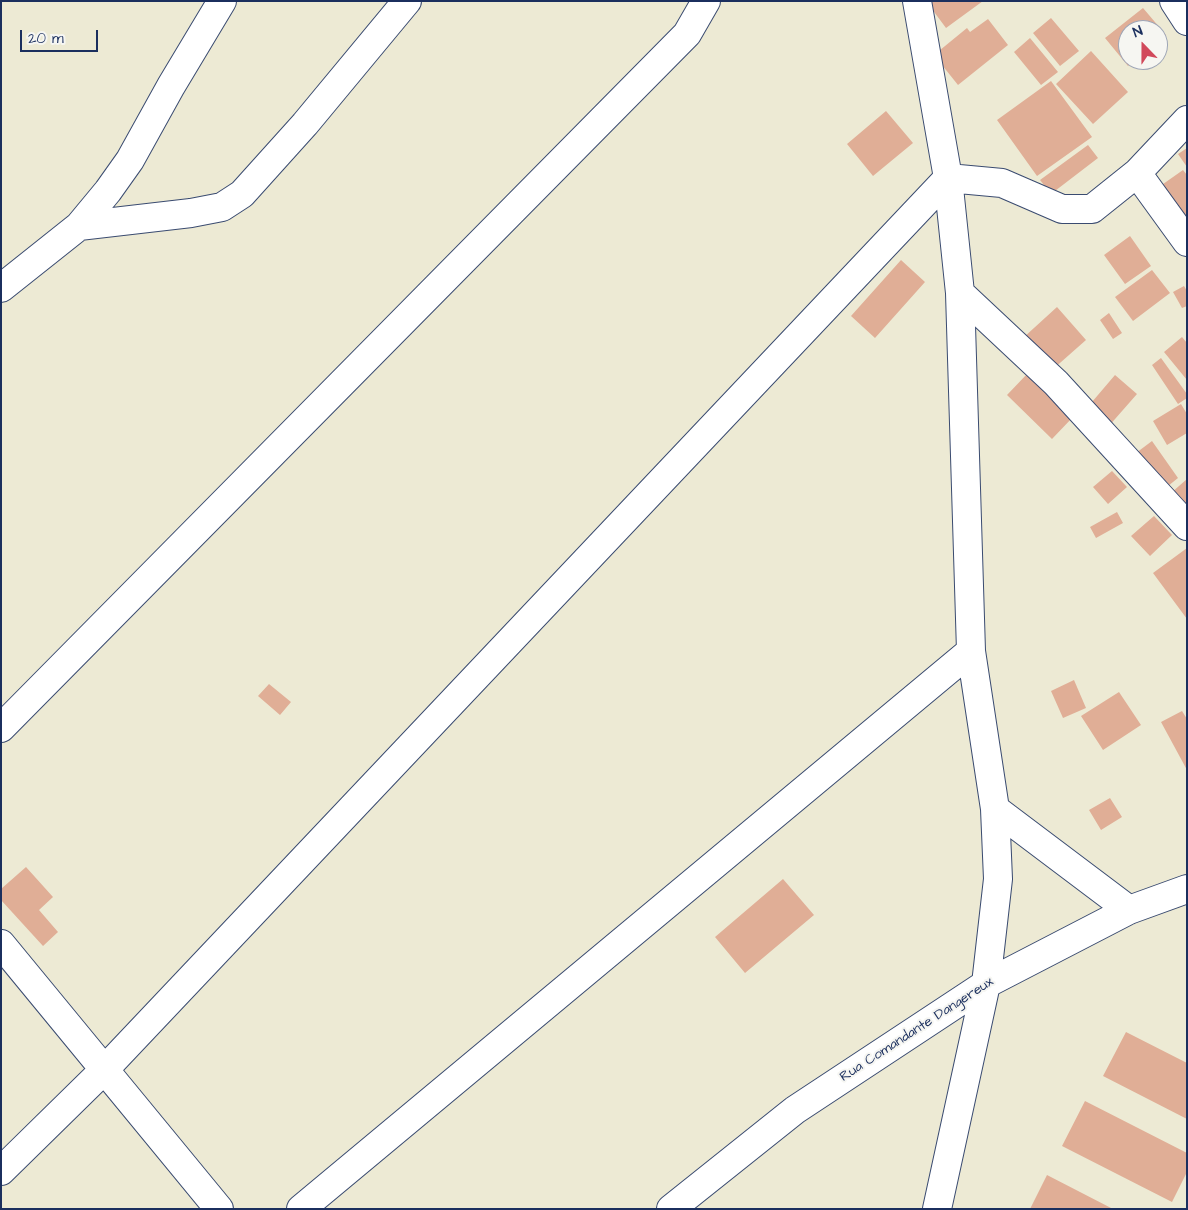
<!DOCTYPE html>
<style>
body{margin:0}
#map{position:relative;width:1188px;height:1210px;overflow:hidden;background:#edead4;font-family:"Architects Daughter",sans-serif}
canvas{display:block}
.frame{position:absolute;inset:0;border:2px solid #1b2f5e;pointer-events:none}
.north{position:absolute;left:1118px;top:20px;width:50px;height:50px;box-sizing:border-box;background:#f6f6f2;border:1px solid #9ea6b7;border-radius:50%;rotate:338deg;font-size:14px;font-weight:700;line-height:20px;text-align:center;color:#1b2f5e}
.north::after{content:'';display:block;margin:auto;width:18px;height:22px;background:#d1495b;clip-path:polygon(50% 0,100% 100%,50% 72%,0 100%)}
.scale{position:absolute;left:20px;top:30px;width:78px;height:22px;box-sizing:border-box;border:2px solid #1b2f5e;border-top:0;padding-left:6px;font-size:15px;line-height:18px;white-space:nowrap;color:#1b2f5e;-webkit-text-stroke:4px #f6f6f2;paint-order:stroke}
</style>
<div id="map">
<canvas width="1188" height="1210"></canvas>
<div class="frame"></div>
<div class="north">N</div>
<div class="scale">20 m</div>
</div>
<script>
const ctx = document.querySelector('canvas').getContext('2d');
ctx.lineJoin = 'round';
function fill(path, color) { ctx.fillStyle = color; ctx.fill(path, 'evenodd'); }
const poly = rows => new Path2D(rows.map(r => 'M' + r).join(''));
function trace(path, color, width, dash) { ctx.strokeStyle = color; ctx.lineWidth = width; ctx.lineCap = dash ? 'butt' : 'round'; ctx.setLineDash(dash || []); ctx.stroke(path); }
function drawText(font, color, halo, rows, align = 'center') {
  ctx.font = font + ' "Architects Daughter",sans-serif'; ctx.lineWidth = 4; ctx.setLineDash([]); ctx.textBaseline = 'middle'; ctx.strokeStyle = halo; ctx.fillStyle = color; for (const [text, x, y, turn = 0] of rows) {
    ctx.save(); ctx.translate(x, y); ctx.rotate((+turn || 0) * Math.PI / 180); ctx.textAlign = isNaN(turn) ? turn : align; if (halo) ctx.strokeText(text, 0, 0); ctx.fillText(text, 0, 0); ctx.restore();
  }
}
fill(poly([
 [926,1,983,1,946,28],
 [1143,8,1166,35,1158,41,1158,30,1128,30,1128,60,1135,60,1128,66,1105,38],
 [1051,18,1079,51,1060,66,1033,33],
 [988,19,1008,45,958,85,934,55,967,28,970,32],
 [1030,38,1058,72,1041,85,1014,52],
 [1091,51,1128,92,1093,124,1056,84],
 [1051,81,1092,137,1037,176,997,120],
 [886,111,913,143,873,176,847,144],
 [1088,145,1098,158,1051,194,1040,180],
 [1187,148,1187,167,1178,154],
 [1183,170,1187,175,1187,222,1156,189],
 [1130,236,1151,266,1125,284,1104,255],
 [901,260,925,282,875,338,851,316],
 [1152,270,1170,293,1133,321,1115,297],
 [1184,286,1187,291,1187,306,1182,308,1173,292],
 [1057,307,1086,340,1052,370,1023,338],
 [1109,313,1122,333,1113,339,1100,320],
 [1182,337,1187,343,1187,380,1164,352],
 [1161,358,1187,394,1187,398,1178,404,1152,365],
 [1028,373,1073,417,1052,439,1007,395],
 [1115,375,1137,394,1108,427,1086,409],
 [1181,404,1187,414,1187,433,1167,445,1153,421],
 [1152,441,1178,478,1163,490,1136,453],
 [1112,471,1127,487,1108,504,1093,487],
 [1187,479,1187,511,1171,493],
 [1117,512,1123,523,1096,538,1090,527],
 [1154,516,1172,535,1150,556,1131,536],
 [1187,548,1187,619,1153,573],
 [1074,680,1086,708,1063,718,1051,691],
 [269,684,291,702,280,715,258,696],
 [1119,692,1141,725,1103,750,1081,716],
 [1182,711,1187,719,1187,770,1161,722],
 [1110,798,1122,817,1101,830,1089,810],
 [26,867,53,897,39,910,58,932,43,946,1,900,1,889],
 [783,879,814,915,745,973,715,937],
 [1126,1032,1187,1063,1187,1119,1103,1076],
 [1085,1101,1187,1153,1187,1172,1172,1202,1062,1146],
 [1047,1175,1113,1209,1030,1209]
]), '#e0ae96');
const minor = poly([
 [917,1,948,178,960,293,971,651,995,809,998,879,986,984,937,1209],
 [1174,1,1187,21],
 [1137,173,1187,242],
 [79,226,191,213,222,207,242,194,305,124,407,1],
 [1,288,79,226,108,191,130,160,171,86,222,1],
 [960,293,1056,383,1187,526],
 [1,728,687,34,706,1],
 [995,809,1129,910],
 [1,944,219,1209],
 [1,1171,106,1068,948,178,1002,183,1062,209,1092,209,1137,173,1187,120],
 [301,1209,971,651],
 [671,1209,795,1110,986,984,1129,910,1187,889]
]);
trace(minor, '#3a4b70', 30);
trace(minor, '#fff', 28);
drawText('14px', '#1b2f5e', '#f6f6f2', [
 ["Rua Comandante Dangereux",917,1030,-33]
]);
</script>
